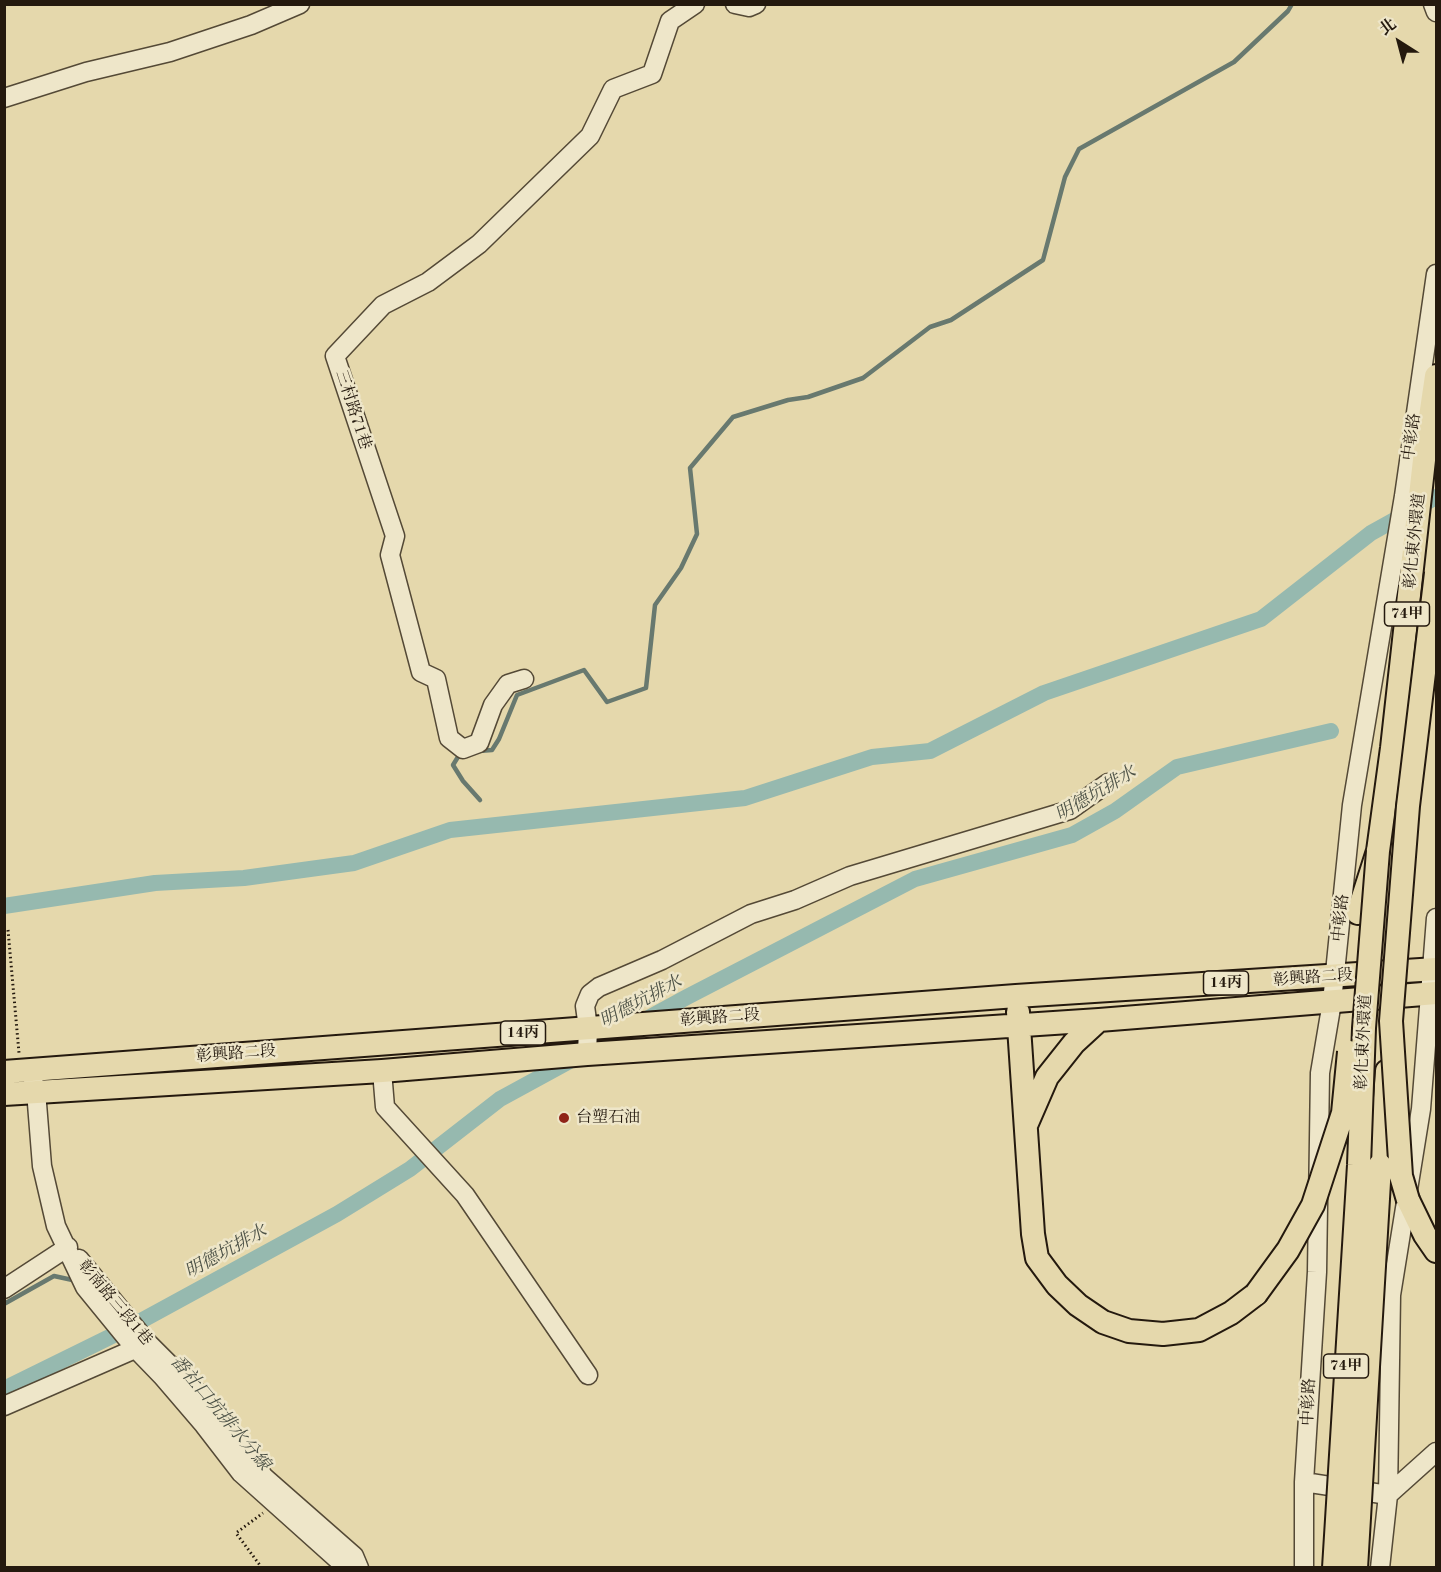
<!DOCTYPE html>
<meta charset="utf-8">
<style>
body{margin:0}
#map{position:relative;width:1441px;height:1572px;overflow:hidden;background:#e5d8ac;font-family:"Old Standard TT","Noto Serif TC",serif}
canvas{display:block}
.frame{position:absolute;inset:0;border:6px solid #24190e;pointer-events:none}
.north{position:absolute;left:1369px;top:12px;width:60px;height:60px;-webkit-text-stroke:4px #eee6c9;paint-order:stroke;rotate:324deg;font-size:16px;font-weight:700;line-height:24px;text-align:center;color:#24190e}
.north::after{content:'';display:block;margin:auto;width:21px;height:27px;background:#24190e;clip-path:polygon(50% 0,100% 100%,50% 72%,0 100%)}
</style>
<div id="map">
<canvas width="1441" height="1572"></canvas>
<div class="frame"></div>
<div class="north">北</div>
</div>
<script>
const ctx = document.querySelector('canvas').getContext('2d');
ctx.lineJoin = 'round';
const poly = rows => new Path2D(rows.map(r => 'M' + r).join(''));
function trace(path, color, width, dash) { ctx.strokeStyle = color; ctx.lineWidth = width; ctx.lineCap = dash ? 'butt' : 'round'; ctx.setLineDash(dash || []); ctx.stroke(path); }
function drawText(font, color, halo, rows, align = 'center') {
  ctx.font = font + ' "Old Standard TT","Noto Serif TC",serif'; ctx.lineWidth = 5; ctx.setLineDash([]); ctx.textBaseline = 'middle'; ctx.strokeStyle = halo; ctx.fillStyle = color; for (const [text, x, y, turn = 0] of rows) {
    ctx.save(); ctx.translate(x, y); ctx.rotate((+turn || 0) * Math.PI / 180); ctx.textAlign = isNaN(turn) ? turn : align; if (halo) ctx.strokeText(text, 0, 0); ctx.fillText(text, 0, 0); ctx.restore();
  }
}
trace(poly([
 [479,751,492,750,499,739,517,695,584,670,607,702,646,688,655,605,681,568,697,534,690,468,733,417,788,400,808,397,863,378,930,327,951,320,1043,260,1065,177,1079,149,1234,62,1288,11,1292,4],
 [461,752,453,765,463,781,480,800],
 [4,1304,54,1276,77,1281]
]), '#68796f', 4.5);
trace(poly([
 [4,906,155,883,244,878,354,863,450,830,745,798,872,757,930,751,1044,693,1261,619,1371,533,1436,497],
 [4,1389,128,1328,337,1214,410,1169,500,1099,687,997,915,879,1072,835,1115,811,1177,767,1331,731]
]), '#96b9af', 16);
const minor = poly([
 [735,4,749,7,756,4],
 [1433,4,1436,12],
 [4,98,86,72,170,52,251,25,300,4],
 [524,679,508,684,493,705,479,743,463,749,449,738,436,679,421,672,390,555,395,536,335,356,383,305,428,282,479,244,590,136,613,89,652,74,670,21,695,4],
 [587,1054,588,1028,585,1006,590,994,599,987,662,960,751,914,795,900,850,876,1070,810,1108,783],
 [382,1071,385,1107,465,1195,588,1375],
 [33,1080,36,1091,42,1166,56,1226,85,1287,134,1347,162,1376,204,1425,241,1473,347,1568],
 [79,1259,147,1342,200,1395,264,1477,354,1556,359,1568],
 [4,1289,68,1247],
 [4,1406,144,1345],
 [1304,1482,1388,1495,1436,1452],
 [1304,1568,1304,1482,1317,1272,1320,1073,1332,1002,1352,805,1404,496,1436,274],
 [1380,1568,1388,1495,1391,1295,1421,1109,1436,918]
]);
const major = poly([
 [1358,913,1378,851,1392,748,1425,451,1436,376],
 [1018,1012,1033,1234,1037,1258,1057,1285,1078,1305,1103,1322,1129,1331,1163,1334,1199,1330,1231,1313,1256,1294],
 [4,1072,1016,996,1436,969],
 [4,1094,382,1071,587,1054,1099,1020,1436,993],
 [1027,1123,1047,1077,1074,1043,1099,1020],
 [1380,1165,1387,1071],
 [1408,1200,1425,1235,1436,1251]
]);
trace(minor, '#544936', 21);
trace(major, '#24190e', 26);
trace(poly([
 [8,930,19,1053],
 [262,1568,236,1533,263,1513]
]), '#24190e', 3, [1.5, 3]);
trace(minor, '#eee6c9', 18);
trace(major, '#e5d8ac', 22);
const majorBridge = poly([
 [1408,1200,1401,1176,1391,1021,1408,806,1436,573],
 [1256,1294,1288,1250,1313,1205,1343,1113,1349,1052],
 [1334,1568,1359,1165,1364,1028,1378,851],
 [1356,1568,1380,1165]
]);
trace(majorBridge, '#24190e', 26, []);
trace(majorBridge, '#e5d8ac', 22);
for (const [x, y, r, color] of [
 [564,1118,6,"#8f2418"]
]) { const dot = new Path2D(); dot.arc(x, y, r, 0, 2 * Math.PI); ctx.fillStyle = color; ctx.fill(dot); trace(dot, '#eee6c9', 2); }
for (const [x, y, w] of [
 [1407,614,45],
 [1226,983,45],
 [523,1033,45],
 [1346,1366,45]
]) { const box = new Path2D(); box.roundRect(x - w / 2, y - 12, w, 24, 4.5); ctx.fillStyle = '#eee6c9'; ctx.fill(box); trace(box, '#24190e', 1.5); }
drawText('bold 15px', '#24190e', null, [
 ["74甲",1407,614],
 ["14丙",1226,983],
 ["14丙",523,1033],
 ["74甲",1346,1366]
]);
drawText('16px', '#24190e', '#eee6c9', [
 ["三村路71巷",353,410,72],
 ["中彰路",1412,437,-82],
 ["彰化東外環道",1415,541,-84],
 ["中彰路",1341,918,-84],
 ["彰興路二段",1313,978,-4],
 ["彰興路二段",720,1018,-4],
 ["彰化東外環道",1364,1042,-87],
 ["彰興路二段",236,1054,-4],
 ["彰南路三段1巷",115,1303,50],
 ["中彰路",1309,1402,-87]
]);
drawText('16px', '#24190e', '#eee6c9', [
 ["台塑石油",576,1118]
], 'left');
drawText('italic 18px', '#4c5146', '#eee6c9', [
 ["明德坑排水",1096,794,-31],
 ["明德坑排水",641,1002,-28],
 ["明德坑排水",226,1252,-29],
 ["番社口坑排水分線",220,1413,50]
]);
</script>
